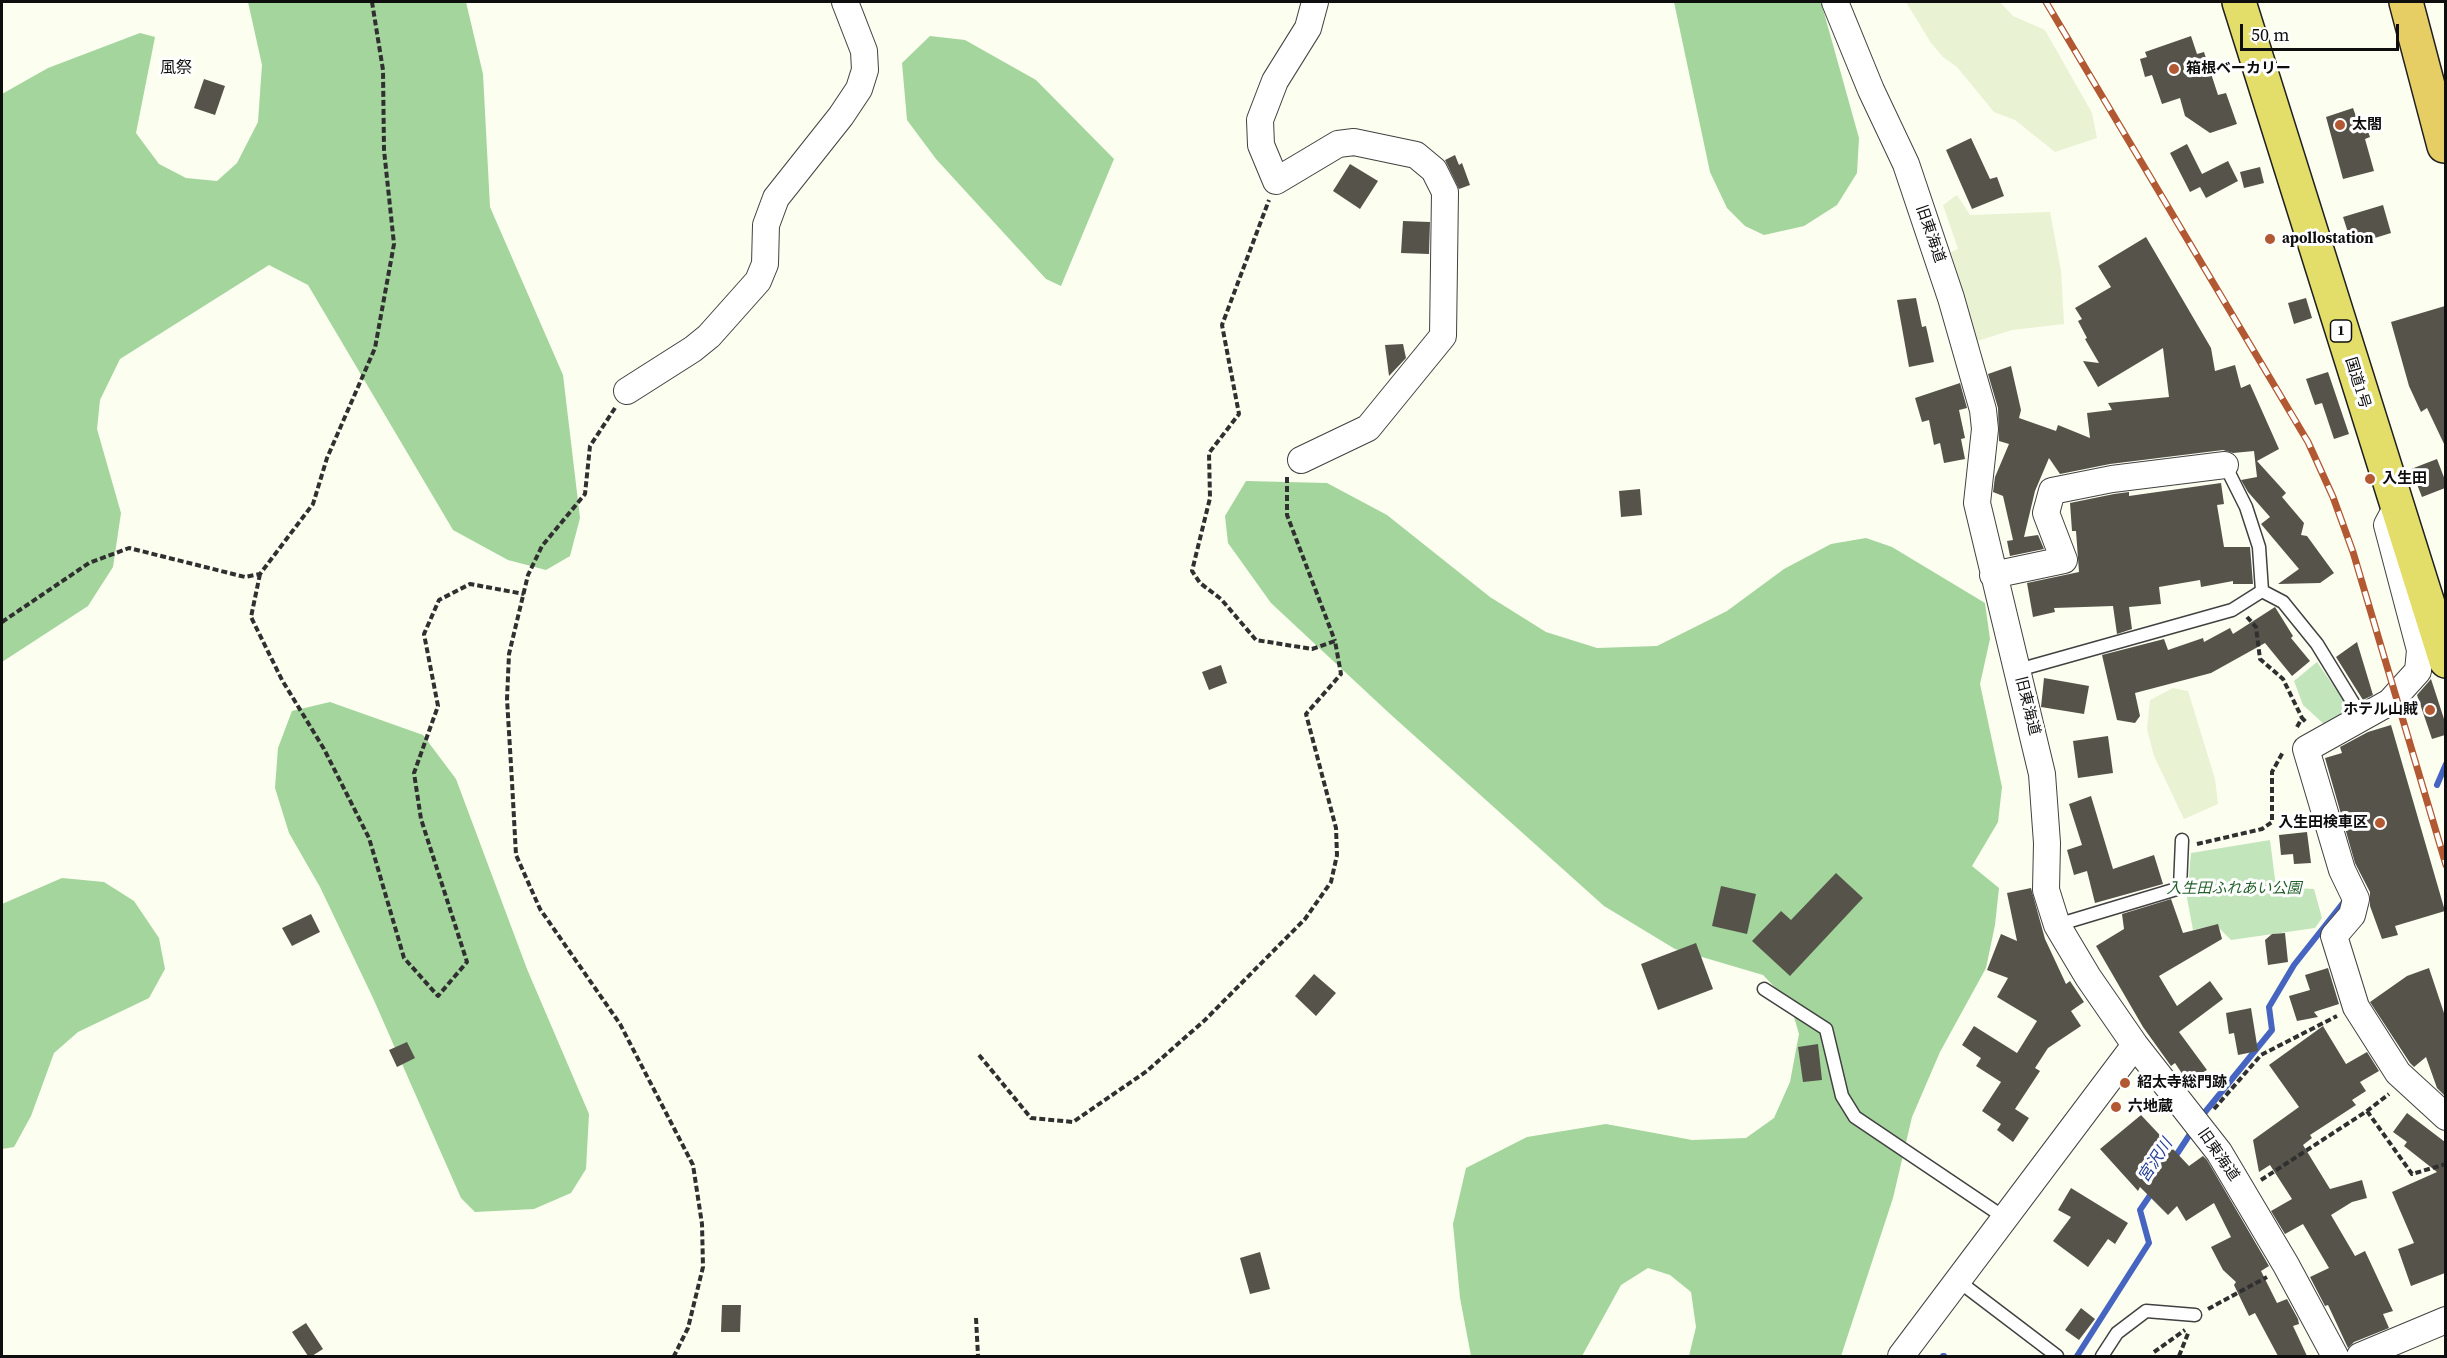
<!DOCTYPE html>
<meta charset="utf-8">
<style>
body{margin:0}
#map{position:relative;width:2447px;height:1358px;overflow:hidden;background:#fcfef0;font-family:"Source Serif 4",serif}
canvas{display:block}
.frame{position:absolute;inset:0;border:3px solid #0e0e0e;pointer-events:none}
.scale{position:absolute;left:2240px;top:24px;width:159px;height:27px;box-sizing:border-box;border:3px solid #0e0e0e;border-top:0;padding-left:8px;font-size:18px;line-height:21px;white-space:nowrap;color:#0e0e0e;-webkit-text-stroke:4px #fff;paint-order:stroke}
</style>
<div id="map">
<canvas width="2447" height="1358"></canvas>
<div class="frame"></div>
<div class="scale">50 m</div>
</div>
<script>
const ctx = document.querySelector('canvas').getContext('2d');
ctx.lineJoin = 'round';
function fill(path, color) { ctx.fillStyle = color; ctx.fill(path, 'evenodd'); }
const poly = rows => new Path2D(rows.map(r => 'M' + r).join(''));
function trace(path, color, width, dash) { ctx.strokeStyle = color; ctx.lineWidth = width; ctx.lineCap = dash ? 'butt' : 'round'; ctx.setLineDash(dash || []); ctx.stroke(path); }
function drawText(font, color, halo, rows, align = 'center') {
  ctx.font = font + ' "Source Serif 4","Noto Sans JP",serif'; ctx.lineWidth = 6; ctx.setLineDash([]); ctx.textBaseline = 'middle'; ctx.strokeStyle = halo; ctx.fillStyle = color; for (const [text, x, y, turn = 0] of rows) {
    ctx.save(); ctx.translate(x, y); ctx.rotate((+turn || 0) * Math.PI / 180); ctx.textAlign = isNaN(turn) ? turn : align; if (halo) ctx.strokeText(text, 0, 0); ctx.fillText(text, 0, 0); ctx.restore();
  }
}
fill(poly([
 [1906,2,2000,2,2013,16,2045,30,2092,113,2097,138,2055,152,2015,120,1994,112,1957,67,1943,57,1931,43],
 [1957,195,1970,215,2050,212,2061,271,2064,324,2012,330,1977,341,1951,252,1958,249,1943,205],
 [2173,688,2188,691,2215,779,2218,804,2184,819,2154,756,2147,729,2150,700]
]), '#e9f2d2');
fill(poly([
 [2317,662,2350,710,2326,726,2303,705,2294,681],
 [2270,840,2276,887,2314,889,2322,918,2315,928,2231,940,2216,925,2193,930,2187,898,2191,853]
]), '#c3e5bc');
fill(poly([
 [248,2,466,2,483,74,490,207,563,375,580,518,570,556,546,570,508,560,453,530,308,285,269,265,120,359,100,400,97,429,121,513,113,567,88,606,2,662,2,94,48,68,140,33,155,37,136,133,159,164,186,178,217,181,237,163,258,122,262,65],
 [1674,2,1821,2,1859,138,1857,173,1837,205,1804,226,1764,235,1745,226,1727,208,1710,172],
 [930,36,965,40,1036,80,1114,159,1061,286,1046,279,936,159,907,120,902,63],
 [1246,481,1327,483,1387,515,1490,597,1546,632,1597,648,1657,646,1727,611,1784,569,1831,544,1866,538,1892,547,1985,603,1990,639,1980,684,2002,787,1998,822,1972,866,1999,888,1995,925,1986,968,1940,1052,1912,1117,1893,1198,1841,1356,1689,1356,1696,1327,1691,1292,1670,1275,1648,1268,1621,1285,1582,1356,1471,1356,1460,1298,1453,1224,1466,1168,1527,1137,1606,1124,1692,1140,1746,1138,1774,1118,1790,1082,1799,1034,1790,1003,1763,975,1675,949,1604,906,1389,713,1271,603,1228,543,1225,516],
 [330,702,423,735,456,779,527,969,589,1114,586,1169,571,1193,534,1209,475,1212,461,1198,373,998,320,887,289,833,275,788,278,748,292,711],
 [62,878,104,882,134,901,159,938,165,969,149,998,78,1032,54,1053,31,1116,14,1147,2,1149,2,904]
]), '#a3d59d');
trace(poly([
 [2437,785,2446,764],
 [2201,1117,2272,1030,2269,1007,2294,965,2343,903],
 [2173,1160,2194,1128],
 [1943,1356,1944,1356],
 [2077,1356,2149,1243,2140,1210,2153,1191]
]), '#4665c1', 6);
fill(poly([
 [2191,36,2197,54,2204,52,2218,95,2226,93,2237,124,2210,133,2185,116,2180,98,2162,104,2152,75,2145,77,2140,59,2147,57,2145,52],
 [204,79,225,86,215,115,194,108],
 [2353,108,2358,122,2364,120,2370,137,2365,139,2374,171,2343,179,2326,117],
 [1971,138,1990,179,1997,177,2004,196,1972,209,1946,150],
 [2187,144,2202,174,2228,161,2238,181,2206,198,2200,187,2190,192,2170,153],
 [1455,155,1459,165,1462,163,1470,185,1459,189,1445,160],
 [1350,164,1378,181,1360,209,1333,191],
 [2260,167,2264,183,2244,188,2240,172],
 [2383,205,2391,233,2352,245,2343,217],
 [1403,221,1430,222,1429,254,1401,253],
 [2146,237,2211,348,2215,371,2235,365,2241,388,2250,384,2279,449,2257,461,2286,493,2282,497,2304,523,2301,535,2307,536,2334,573,2320,583,2278,584,2299,569,2261,524,2270,517,2248,492,2241,480,2257,477,2254,451,2233,453,2223,450,2110,464,2060,474,2049,458,2035,491,2024,537,2038,535,2044,549,2010,556,2007,541,2013,540,2003,496,1993,492,1995,477,2009,444,1999,441,1998,408,1988,374,2011,366,2021,410,2019,418,2056,431,2058,425,2090,438,2087,413,2112,410,2108,403,2169,397,2163,348,2098,387,2083,361,2099,363,2085,339,2087,338,2078,321,2082,319,2075,308,2111,287,2098,266],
 [1916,298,1922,327,1926,326,1934,362,1909,367,1897,300],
 [2306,298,2312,318,2294,324,2288,303],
 [2445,306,2445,446,2427,408,2421,412,2409,386,2391,322],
 [1403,344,1406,358,1389,376,1385,345],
 [2328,372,2349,434,2334,439,2322,403,2315,405,2306,379],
 [1960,383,1967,408,1959,410,1965,438,1961,439,1965,459,1944,463,1940,443,1934,445,1929,420,1922,422,1915,398],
 [2437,459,2445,480,2445,488,2422,497,2411,469],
 [2221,483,2224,504,2217,505,2224,547,2250,547,2253,584,2233,584,2233,581,2201,587,2200,580,2159,587,2161,604,2129,607,2132,629,2117,634,2113,606,2054,608,2055,612,2033,617,2027,583,2079,572,2076,531,2072,531,2070,503,2114,494,2129,492,2129,496],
 [1640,489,1642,515,1621,517,1619,491],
 [2275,607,2293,636,2291,638,2310,661,2292,676,2265,643,2211,673,2135,693,2140,716,2135,723,2117,720,2102,655,2164,639,2168,650,2203,638,2204,642,2230,628,2233,634],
 [2357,642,2373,695,2363,700,2336,657],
 [1221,665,1227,683,1209,690,1202,672],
 [2044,678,2089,686,2084,714,2041,707],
 [2431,679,2445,722,2445,735,2432,739,2417,695],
 [2391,725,2445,911,2395,926,2398,935,2382,939,2370,906,2370,892,2355,863,2325,758,2342,753,2340,747,2368,732],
 [2108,736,2113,773,2078,778,2073,741],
 [2091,796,2113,869,2154,855,2163,884,2095,903,2087,871,2074,875,2067,850,2082,845,2069,804],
 [2307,832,2311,863,2294,864,2293,854,2281,855,2279,835],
 [1836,873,1863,898,1790,976,1752,941,1781,911,1791,920],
 [1721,886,1756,894,1747,934,1712,926],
 [2031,888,2045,939,2066,984,2070,981,2084,1002,2071,1011,2081,1026,2048,1048,2035,1068,2040,1071,2015,1109,2029,1118,2013,1142,1997,1130,2001,1124,1982,1111,2001,1082,1976,1066,1981,1058,1962,1045,1974,1026,2017,1053,2037,1021,1997,997,2008,978,1987,970,2001,934,2017,941,2007,893],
 [2171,899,2183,933,2218,924,2222,939,2159,976,2177,1006,2210,981,2223,999,2179,1032,2207,1070,2187,1081,2175,1063,2171,1066,2143,1027,2096,946,2124,929,2122,914],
 [311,914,320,932,292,946,282,928],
 [2285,933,2288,962,2268,965,2265,940,2272,934],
 [1696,943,1713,989,1658,1010,1641,964],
 [2328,968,2339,1004,2314,1012,2318,1017,2297,1021,2289,996,2310,990,2305,975],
 [2429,968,2445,1016,2445,1096,2437,1088,2426,1057,2414,1067,2410,1063,2370,1002,2407,976],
 [1314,974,1336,993,1316,1016,1295,996],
 [2251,1008,2258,1051,2238,1055,2234,1033,2229,1034,2226,1013],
 [2323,1026,2346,1064,2367,1052,2379,1071,2360,1082,2366,1091,2352,1100,2356,1105,2310,1135,2312,1138,2303,1145,2330,1189,2362,1180,2367,1198,2352,1202,2331,1215,2355,1256,2365,1251,2393,1311,2383,1314,2389,1328,2354,1342,2348,1348,2328,1305,2325,1306,2310,1277,2329,1268,2303,1224,2285,1234,2271,1211,2292,1199,2270,1165,2259,1172,2253,1140,2299,1107,2269,1065],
 [407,1042,415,1058,397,1067,389,1050],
 [1818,1044,1822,1080,1803,1082,1798,1047],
 [2407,1113,2445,1142,2445,1273,2411,1286,2398,1249,2414,1243,2392,1192,2437,1172,2404,1146,2407,1142,2393,1132],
 [2141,1115,2189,1166,2203,1156,2207,1160,2269,1266,2261,1271,2277,1303,2287,1299,2298,1319,2299,1324,2293,1326,2307,1356,2278,1356,2255,1313,2249,1316,2234,1285,2236,1282,2223,1270,2211,1247,2231,1237,2214,1203,2186,1221,2177,1206,2168,1215,2140,1187,2138,1191,2100,1149],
 [2071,1188,2128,1223,2115,1244,2108,1239,2088,1267,2053,1241,2071,1217,2058,1210],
 [1260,1252,1270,1289,1250,1294,1240,1258],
 [722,1305,741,1305,740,1332,721,1332],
 [2081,1308,2095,1319,2079,1340,2065,1330],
 [306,1323,323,1349,312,1356,308,1356,292,1332]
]), '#56534b');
const service = poly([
 [2225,465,2246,507,2259,547,2262,591],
 [2018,670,2232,610,2262,591,2283,602,2317,644,2363,719],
 [2057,925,2180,888,2182,840],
 [1764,989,1826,1029,1842,1096,1855,1117,2005,1218],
 [1957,1280,2057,1356],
 [2102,1356,2117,1333,2146,1311,2195,1315]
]);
const minor = poly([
 [1835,2,1871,90,1906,164,1951,298,1983,410,1985,429,1977,503,2042,774,2047,843,2046,890,2057,925,2088,977,2135,1045,2219,1152,2286,1265,2335,1356],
 [627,391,693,349,709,336,758,281,765,264,766,225,776,198,841,116,859,89,865,70,864,51,845,2],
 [1301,460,1368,428,1443,336,1445,192,1434,170,1416,155,1354,142,1338,144,1276,181,1261,145,1260,120,1275,81,1308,28,1315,2],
 [2394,512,2387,525,2420,650,2418,671,2390,702,2306,749,2342,870,2356,899,2352,915,2334,936,2356,1007,2398,1073,2446,1117],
 [1993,575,2064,560,2046,513,2052,491,2112,479,2225,465],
 [1901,1356,2135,1045],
 [2360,1356,2446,1320]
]);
const trunk = poly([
 [2239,2,2446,661]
]);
const motorway = poly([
 [2406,2,2444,146]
]);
trace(service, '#414141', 15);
trace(minor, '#414141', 28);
trace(trunk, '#1f1f1f', 36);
trace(motorway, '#1f1f1f', 36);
trace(poly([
 [615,408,590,446,585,494,542,546,528,575,509,654,507,699,512,782,516,855,540,909,620,1024,693,1165,702,1224,703,1267,688,1328,674,1356],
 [1287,477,1287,515,1335,641],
 [260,574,251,617,282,680,324,749,369,838,404,958,438,996,467,962,421,819,414,773,438,706,424,634,439,600,470,584,524,594],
 [2247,617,2256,627,2260,659,2283,679,2302,718],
 [2,622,89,563,129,548,245,577,260,574,313,504,327,458,375,348,394,244,384,150,383,70,372,2],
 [2297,727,2302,718,2306,722],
 [2197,844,2262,829,2272,822,2272,772,2283,752],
 [979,1055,1031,1118,1073,1122,1147,1071,1205,1020,1305,919,1331,882,1337,855,1336,828,1306,714,1341,674,1335,641,1312,649,1256,640,1221,599,1200,583,1192,571,1210,498,1209,453,1239,414,1222,325,1269,200],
 [2214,1109,2261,1055,2337,1016],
 [2367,1111,2412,1174,2446,1164],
 [2261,1180,2367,1111,2389,1094],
 [2208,1309,2267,1277],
 [976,1318,978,1356],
 [2154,1352,2185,1330],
 [2179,1356,2189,1331]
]), '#303030', 4, [6, 3]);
trace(service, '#fff', 12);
trace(minor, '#fff', 26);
trace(trunk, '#e3dd6a', 33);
trace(motorway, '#e7ce64', 33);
const rail = poly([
 [2046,2,2308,442,2333,497,2353,552,2446,865]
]);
trace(rail, '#b25832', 7);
trace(rail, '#fff', 4.5, [14]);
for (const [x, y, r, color] of [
 [2174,69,6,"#b25832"],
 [2340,125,6,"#b25832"],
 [2270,239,6,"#b25832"],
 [2370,479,6,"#b25832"],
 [2430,710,6,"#b25832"],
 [2380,823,6,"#b25832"],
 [2125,1083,6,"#b25832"],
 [2116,1107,6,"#b25832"]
]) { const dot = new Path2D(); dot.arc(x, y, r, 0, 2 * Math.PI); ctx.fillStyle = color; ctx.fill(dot); trace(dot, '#fff', 2); }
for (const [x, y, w] of [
 [2341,331,21]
]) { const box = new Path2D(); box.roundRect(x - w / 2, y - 11, w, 22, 4.5); ctx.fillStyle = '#fff'; ctx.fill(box); trace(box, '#0e0e0e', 1.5); }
drawText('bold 14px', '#0e0e0e', null, [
 ["1",2341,331]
]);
drawText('bold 15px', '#0e0e0e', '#fff', [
 ["箱根ベーカリー",2186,69],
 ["太閤",2352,125],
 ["apollostation",2282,239],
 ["入生田",2382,479],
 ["ホテル山賊",2418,710,"right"],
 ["入生田検車区",2368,823,"right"],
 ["紹太寺総門跡",2137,1083],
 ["六地蔵",2128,1107]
], 'left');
drawText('15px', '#0e0e0e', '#fff', [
 ["旧東海道",1930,234,71],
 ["国道1号",2357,383,73],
 ["旧東海道",2027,706,76],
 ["旧東海道",2218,1155,55]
]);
drawText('italic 15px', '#24602c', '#fff', [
 ["入生田ふれあい公園",2234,889]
]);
drawText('16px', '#0e0e0e', '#fff', [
 ["風祭",176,69]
]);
drawText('italic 16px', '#223b95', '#fff', [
 ["宮沢川",2156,1161,-57]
]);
</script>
